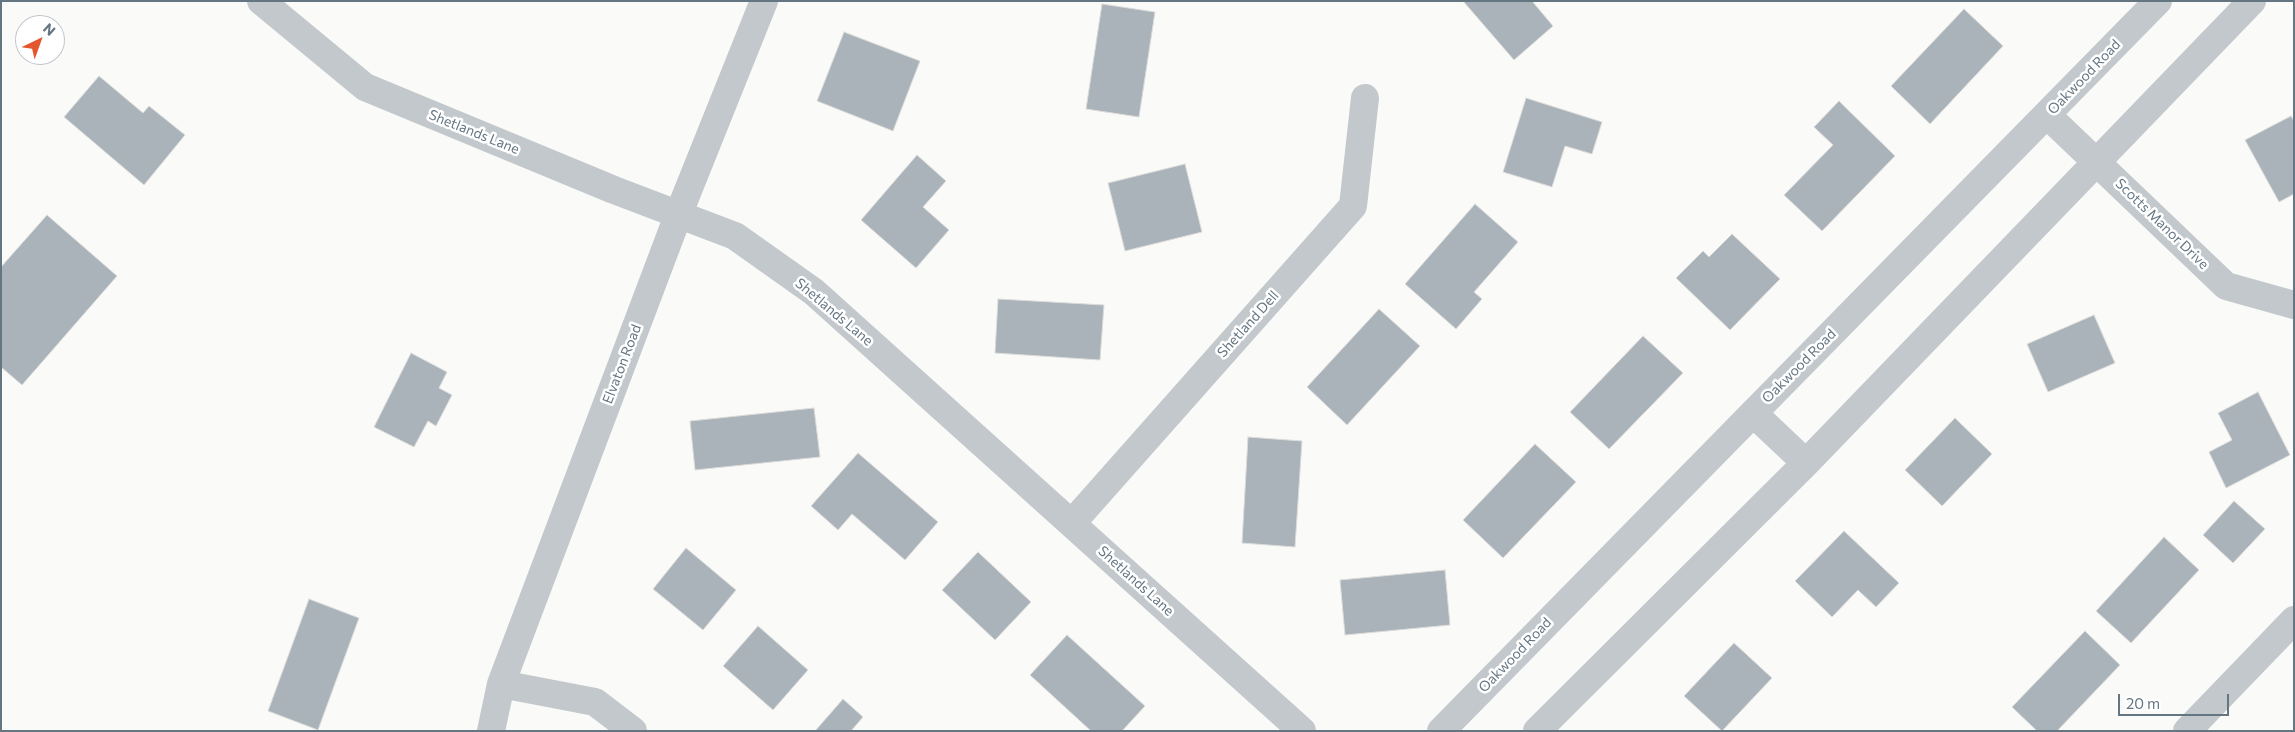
<!DOCTYPE html>
<style>
body{margin:0}
#map{position:relative;width:2295px;height:732px;overflow:hidden;background:#fafaf8;font-family:Commissioner,sans-serif}
canvas{display:block}
.frame{position:absolute;inset:0;border:2px solid #657683;pointer-events:none}
.north{position:absolute;left:15px;top:15px;width:50px;height:50px;box-sizing:border-box;background:#fff;border:1px solid #c1c8cd;border-radius:50%;rotate:42deg;font-size:14px;font-weight:700;line-height:20px;text-align:center;color:#657683}
.north::after{content:'';display:block;margin:auto;width:18px;height:22px;background:#e4572e;clip-path:polygon(50% 0,100% 100%,50% 72%,0 100%)}
.scale{position:absolute;left:2118px;top:694px;width:111px;height:22px;box-sizing:border-box;border:2px solid #657683;border-top:0;padding-left:6px;font-size:15px;line-height:18px;white-space:nowrap;color:#657683;-webkit-text-stroke:4px #fff;paint-order:stroke}
</style>
<div id="map">
<canvas width="2295" height="732"></canvas>
<div class="frame"></div>
<div class="north">N</div>
<div class="scale">20 m</div>
</div>
<script>
const ctx = document.querySelector('canvas').getContext('2d');
ctx.lineJoin = 'round';
function fill(path, color) { ctx.fillStyle = color; ctx.fill(path, 'evenodd'); }
const poly = rows => new Path2D(rows.map(r => 'M' + r).join(''));
function trace(path, color, width, dash) { ctx.strokeStyle = color; ctx.lineWidth = width; ctx.lineCap = dash ? 'butt' : 'round'; ctx.setLineDash(dash || []); ctx.stroke(path); }
function drawText(font, color, halo, rows, align = 'center') {
  ctx.font = font + ' Commissioner,sans-serif'; ctx.lineWidth = 5; ctx.setLineDash([]); ctx.textBaseline = 'middle'; ctx.strokeStyle = halo; ctx.fillStyle = color; for (const [text, x, y, turn = 0] of rows) {
    ctx.save(); ctx.translate(x, y); ctx.rotate((+turn || 0) * Math.PI / 180); ctx.textAlign = isNaN(turn) ? turn : align; if (halo) ctx.strokeText(text, 0, 0); ctx.fillText(text, 0, 0); ctx.restore();
  }
}
const building = poly([
 [1463,1,1532,1,1553,26,1514,60,1463,1],
 [1102,4,1155,12,1139,117,1086,109,1102,4],
 [1964,9,2003,46,1930,124,1891,86,1964,9],
 [844,32,920,61,893,131,817,101,844,32],
 [99,76,143,113,149,106,185,135,144,185,64,117,99,76],
 [1526,98,1602,122,1592,154,1565,146,1552,187,1503,172,1526,98],
 [1839,101,1895,156,1822,231,1784,195,1833,145,1814,127,1839,101],
 [2291,116,2294,121,2294,194,2279,202,2245,140,2291,116],
 [917,155,946,181,923,207,949,230,916,268,861,220,917,155],
 [1185,164,1202,232,1125,251,1108,183,1185,164],
 [1475,204,1518,242,1474,292,1482,299,1456,329,1405,284,1475,204],
 [47,215,117,276,22,385,1,367,1,267,47,215],
 [1732,234,1780,279,1730,330,1676,278,1703,251,1709,257,1732,234],
 [998,299,1104,305,1100,360,995,353,998,299],
 [1379,309,1420,346,1347,425,1307,387,1379,309],
 [2094,315,2115,363,2048,392,2027,344,2094,315],
 [1643,336,1683,373,1609,449,1570,412,1643,336],
 [411,353,447,372,439,388,452,395,436,426,428,421,414,447,374,427,411,353],
 [2258,392,2290,455,2226,488,2209,452,2232,440,2218,413,2258,392],
 [814,408,820,457,695,470,690,421,814,408],
 [1955,418,1992,454,1942,506,1905,470,1955,418],
 [1248,437,1302,441,1295,547,1242,543,1248,437],
 [1535,444,1576,482,1503,558,1463,520,1535,444],
 [858,453,938,522,905,560,852,514,838,530,811,506,858,453],
 [2234,501,2265,529,2233,563,2203,535,2234,501],
 [1844,531,1899,583,1876,607,1858,590,1832,617,1795,581,1844,531],
 [2164,537,2199,570,2131,643,2096,611,2164,537],
 [686,548,736,590,703,630,653,589,686,548],
 [978,552,1031,602,995,640,942,590,978,552],
 [1445,570,1450,625,1345,635,1340,580,1445,570],
 [309,599,359,618,318,730,268,711,309,599],
 [758,626,808,670,773,710,723,666,758,626],
 [2085,631,2120,665,2057,731,2037,731,2012,707,2085,631],
 [1067,635,1145,706,1122,731,1091,731,1030,675,1067,635],
 [1734,643,1772,678,1722,731,1684,696,1734,643],
 [843,699,863,717,851,731,815,731,843,699]
]);
fill(building, '#aab3b9');
trace(building, '#dcdcda', 1);
trace(poly([
 [261,1,365,87,614,190,735,236,814,292,1302,731],
 [2047,115,2226,286,2294,305],
 [1753,413,1806,463],
 [1072,523,1353,206,1365,98],
 [501,684,595,702,633,731],
 [491,731,501,684,679,213,764,1],
 [1441,731,2158,1],
 [1537,731,1806,463,2252,1],
 [2187,731,2294,620]
]), '#c3c8cc', 28);
drawText('14px', '#657683', '#fff', [
 ["Oakwood Road",2084,77,-46],
 ["Shetlands Lane",474,132,22],
 ["Scotts Manor Drive",2162,224,44],
 ["Shetlands Lane",834,312,40],
 ["Shetland Dell",1248,324,-48],
 ["Elvaton Road",622,364,-69],
 ["Oakwood Road",1799,366,-45],
 ["Shetlands Lane",1136,581,42],
 ["Oakwood Road",1515,655,-46]
]);
</script>
